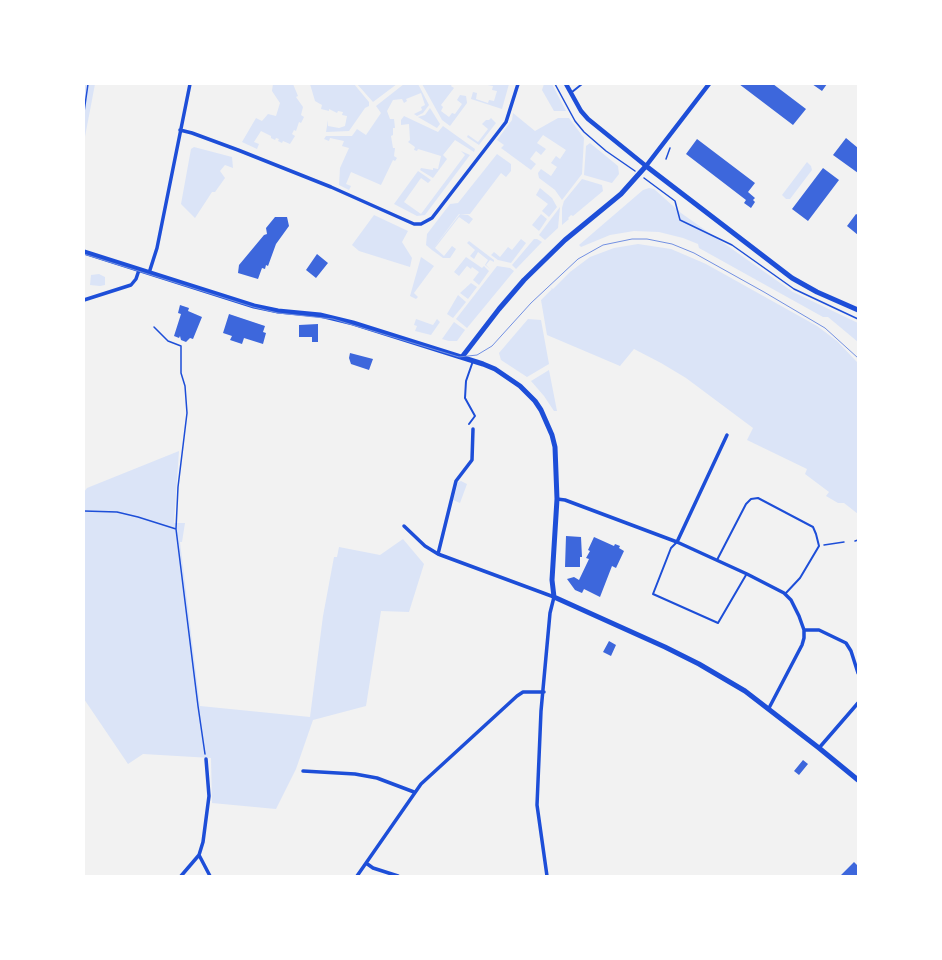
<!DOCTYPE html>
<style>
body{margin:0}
#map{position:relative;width:942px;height:960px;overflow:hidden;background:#f2f2f2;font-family:Montserrat,sans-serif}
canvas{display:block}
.frame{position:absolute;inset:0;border:85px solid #fff;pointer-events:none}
</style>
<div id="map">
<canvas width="942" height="960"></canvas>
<div class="frame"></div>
</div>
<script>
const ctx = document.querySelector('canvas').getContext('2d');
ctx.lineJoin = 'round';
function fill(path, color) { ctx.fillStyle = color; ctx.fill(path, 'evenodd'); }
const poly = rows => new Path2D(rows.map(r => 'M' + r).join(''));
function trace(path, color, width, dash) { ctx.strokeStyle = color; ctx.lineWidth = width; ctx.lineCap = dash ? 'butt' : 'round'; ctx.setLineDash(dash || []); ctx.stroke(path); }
fill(poly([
 [84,84,95,84,84,142],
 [273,84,293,84,298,96,296,97,303,107,301,115,304,117,301,123,299,122,296,131,294,130,292,134,295,136,290,144,283,141,282,143,278,141,279,139,276,138,275,140,271,138,271,136,261,131,254,142,259,144,257,149,242,142,256,118,262,121,268,114,276,116,280,103,272,91],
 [310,84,354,84,369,102,369,106,365,108,349,131,326,132,328,120,328,126,339,128,345,126,347,116,342,115,343,112,338,111,337,113,329,109,329,111,321,109,322,105,315,101],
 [357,84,397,84,373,102],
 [404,84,418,84,429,105,423,113,417,116,414,114,422,110,421,107,425,105,421,93,406,99,407,101,404,103,402,99,393,100,387,111,390,119,394,119,395,128,393,128,393,135,391,136,393,148,395,148,394,156,397,158,395,161,393,160,381,185,351,172,346,184,351,186,349,190,339,185,340,168,349,148,342,146,344,141,330,138,329,141,324,139,326,136,352,136,357,129,366,135,381,113,376,106],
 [422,84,452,84,451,86,454,88,441,105,443,107,441,111,449,117,452,113,455,114,462,104,457,100,460,95,466,96,467,103,450,126,442,120],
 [482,84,509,84,502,109,471,99,473,92,477,93,476,99,488,103,489,100,494,101,497,91,492,90,493,86],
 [544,84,552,84,566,111,554,111,542,90],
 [430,108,440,124,437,128,418,117,425,115],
 [513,113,535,131,558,118,569,118,584,138,582,174,562,200,555,190,539,178,538,173,541,169,551,176,557,167,551,163,556,156,560,159,566,150,543,135,537,143,546,149,541,155,536,151,530,159,536,164,531,170,501,148,504,145,497,140,512,120],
 [404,116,438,132,443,126,475,149,474,152,455,140,443,155,447,159,433,178,420,170,421,168,433,170,433,168,438,169,441,156,418,149,417,151,414,150,415,147,408,142,410,140,409,124,401,125,401,120],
 [491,118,496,123,479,145,467,137,468,135,478,142,488,129,482,124,486,120,489,120],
 [590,143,618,166,619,174,612,183,584,175,586,146],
 [194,147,232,157,233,168,225,165,220,171,225,178,215,192,212,192,195,218,181,204,191,149],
 [461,151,470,155,425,215,417,216,394,204,418,171,431,180,428,183,421,178,404,202,421,214,465,155],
 [497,154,511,164,511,171,506,177,501,173,470,214,459,214,432,250,426,245,427,234,450,204,458,203],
 [807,162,811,166,812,170,790,199,786,199,782,195],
 [582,179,602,185,603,191,573,216,571,215,568,218,569,219,562,225,562,208,564,201],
 [540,188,552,198,557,207,549,217,542,211,548,204,536,195],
 [649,188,654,189,681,213,793,292,858,323,858,342,828,317,823,317,699,248,698,244,683,238,659,232,634,231,610,235,581,247,579,245,643,190],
 [560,207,558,228,545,240,539,235],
 [460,214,468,215,473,219,469,224,459,217,435,248,444,256,452,246,456,249,450,258,443,258,432,250],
 [541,214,547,219,539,231,532,225],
 [374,215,408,231,402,242,412,258,410,267,359,251,352,245],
 [521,239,526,243,511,263,498,260,491,255,494,252,500,257,508,247,512,250],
 [534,239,537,239,542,242,516,269,512,265],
 [469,241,494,260,494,262,490,260,486,265,490,269,485,265,488,260,478,252,474,259,470,256,475,250,467,243],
 [638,244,671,249,706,264,817,326,837,341,856,361,858,363,858,514,844,503,838,503,826,496,829,492,805,474,807,469,747,440,753,428,686,378,661,363,634,349,620,366,547,335,541,300,552,289,550,287,553,289,570,272,590,257,614,248],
 [421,257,434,266,414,293,418,297,416,299,410,296],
 [466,257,482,268,484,266,489,271,479,285,473,280,479,272,472,267,471,269,467,266,459,276,454,272],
 [497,266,510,268,514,271,467,328,456,319],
 [99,274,105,277,105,285,100,286,90,285,91,275],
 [471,283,477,287,468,299,460,293],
 [458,295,466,302,453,318,447,314],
 [416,319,433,325,437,319,440,322,431,335,415,331,417,326,414,325],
 [528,319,541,320,549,364,527,377,501,360,499,353],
 [454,322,465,330,457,341,449,341,442,339],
 [549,370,557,411,554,411,544,396,531,381],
 [179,451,174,523,185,523,182,542,180,542,200,706,310,717,323,616,334,557,337,557,339,547,380,555,403,539,424,564,409,612,381,611,366,706,313,720,296,769,276,809,212,803,211,758,143,754,128,764,84,699,84,492,87,488],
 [461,481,467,484,460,503,453,500,458,482]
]), '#dbe4f7');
fill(poly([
 [739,84,773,84,806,109,793,125],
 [812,84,827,84,822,91],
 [846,138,858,148,858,173,833,155],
 [697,139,755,183,748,192,755,198,753,200,755,202,751,208,744,203,746,200,686,154],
 [823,168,839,180,808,221,792,209],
 [856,214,858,215,858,235,847,226],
 [275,217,287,217,289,226,276,244,268,266,266,265,265,269,262,268,258,279,238,273,239,265,264,235,267,234,266,228],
 [317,254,328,263,316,278,306,270],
 [180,305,189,308,188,311,202,317,193,339,190,338,186,342,181,340,180,336,179,338,174,336,181,314,178,313],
 [229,314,265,326,263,332,266,333,263,344,244,338,242,344,230,340,232,336,223,333],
 [318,324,318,342,312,342,312,337,299,337,299,325],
 [350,353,373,359,369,370,351,364,349,358],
 [566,536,581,537,582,557,580,557,580,567,565,567],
 [594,537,614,546,615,544,620,546,619,548,624,551,616,568,612,566,600,597,584,589,582,593,575,590,567,579,574,577,579,580,589,559,586,558,590,551,588,550],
 [609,641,616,645,611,656,603,652],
 [803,760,808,764,799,775,794,771],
 [854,862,858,866,858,876,840,876]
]), '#3d67dc');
trace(poly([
 [555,84,575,121,584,132,606,151,635,171],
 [84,112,88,84],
 [666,159,670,148],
 [644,178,675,201,680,220,732,245,794,289,858,319],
 [154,327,168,341,181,346,181,373,185,386,187,413,178,487,176,529,198,706,205,754],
 [84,511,117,512,138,517,176,529],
 [855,541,858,540],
 [824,545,844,542]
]), '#1d4ed8', 1.5);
trace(poly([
 [572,92,582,84],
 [469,424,475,416,465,398,466,381,473,361],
 [677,542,671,548,653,594,718,623,746,575],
 [717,560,746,504,751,499,758,498,813,527,816,534,819,546,800,578,785,594]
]), '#1d4ed8', 2);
trace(poly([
 [180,130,192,133,238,150,331,187,414,224,421,224,432,218,506,122,518,84],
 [149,273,157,248,190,84],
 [84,300,131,285,136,279,139,270],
 [557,499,565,500,677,542,747,574,784,593,791,600,799,616,804,630,804,638,802,645,769,708],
 [404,526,425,546,438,554,554,597,550,613,541,711,537,805,547,876],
 [677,542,727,435],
 [438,554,456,481,472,460,473,429],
 [804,630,819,630,846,643,851,651,858,673],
 [819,748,858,703],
 [303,771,355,774,377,778,414,792],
 [199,855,210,876],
 [366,863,373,868,398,876],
 [181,876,199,855,203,842,209,796,206,759],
 [357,876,421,784,517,696,523,692,544,692]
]), '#1d4ed8', 3.5);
trace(poly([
 [566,84,581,111,588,119,646,166,709,84]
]), '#1d4ed8', 4.5);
trace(poly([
 [84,252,254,306,278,311,320,315,353,323,483,364,495,369,520,386,535,401,541,410,552,435,555,447,557,499,552,580,554,597,665,647,699,664,745,691,819,748,858,780],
 [462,357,499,309,524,280,565,240,621,194,646,166,792,278,817,292,858,310]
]), '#1d4ed8', 5);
trace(poly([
 [84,254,253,307,278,313,333,319,459,357,477,355,492,346,531,303,578,259,603,245,632,239,647,239,672,244,694,253,764,292,825,328,858,358]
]), '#7290e2', 1);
</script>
